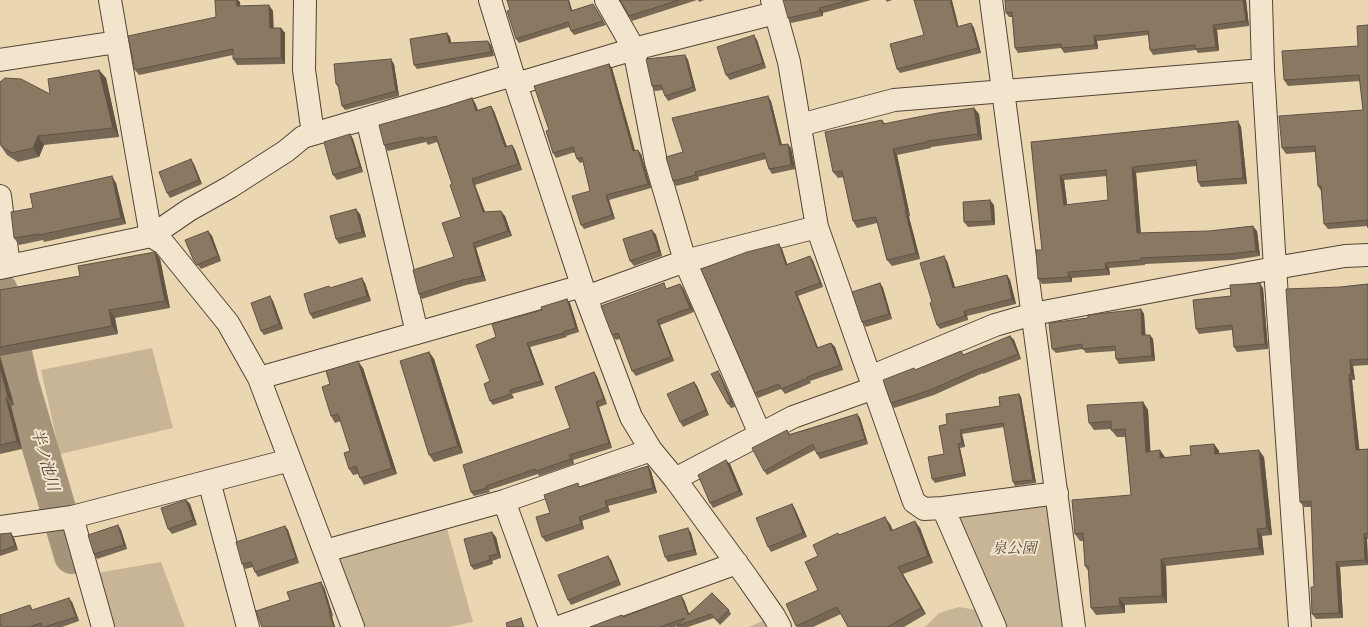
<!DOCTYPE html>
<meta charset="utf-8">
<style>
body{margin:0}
canvas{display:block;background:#ebd6b2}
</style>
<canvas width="1368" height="627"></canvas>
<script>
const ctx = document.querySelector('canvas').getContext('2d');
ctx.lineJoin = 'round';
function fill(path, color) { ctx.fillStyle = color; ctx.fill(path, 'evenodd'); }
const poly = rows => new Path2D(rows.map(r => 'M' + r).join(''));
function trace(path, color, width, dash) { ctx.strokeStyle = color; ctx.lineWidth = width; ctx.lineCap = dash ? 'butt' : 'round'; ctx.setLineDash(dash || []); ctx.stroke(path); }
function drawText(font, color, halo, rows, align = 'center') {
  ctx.font = font + ' "IM FELL French Canon","Noto Serif JP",serif'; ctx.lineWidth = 4; ctx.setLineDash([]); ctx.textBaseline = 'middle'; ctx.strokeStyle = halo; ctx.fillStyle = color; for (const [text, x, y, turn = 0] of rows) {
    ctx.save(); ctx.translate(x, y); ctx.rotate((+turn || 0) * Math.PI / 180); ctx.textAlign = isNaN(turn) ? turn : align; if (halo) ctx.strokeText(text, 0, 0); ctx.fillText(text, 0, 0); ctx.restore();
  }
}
fill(poly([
 [152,348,173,428,60,454,41,370],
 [1057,493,1074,627,925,627,939,613,959,607,988,612,943,508],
 [444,518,473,622,449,627,353,627,325,551],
 [161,562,185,627,104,627,91,574],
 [774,616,778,627,749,627]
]), '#c8b596');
trace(poly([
 [0,291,21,383,72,556]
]), '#a6947a', 36);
const minor = poly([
 [110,0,151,236],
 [305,0,304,70,313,134],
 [490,0,513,75,586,297,631,417,651,450,675,479,746,576,774,616,780,627],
 [606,0,634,49,656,162,685,261,760,434],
 [772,0,789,62,817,227,914,502,924,509,943,508,1057,493],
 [991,0,1074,627],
 [1261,0,1263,70,1275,268,1300,627],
 [0,60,117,42],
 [516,84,634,49,775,13],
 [367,118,417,333],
 [800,125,894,100,1263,70],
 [0,196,9,266],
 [151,236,164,244,228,323,259,378,353,627],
 [0,268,151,236,189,210,230,187,286,151,303,137,513,75],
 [586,297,685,261,817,227],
 [870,377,995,325,1033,314,1275,268,1345,256,1368,255],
 [259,378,582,286],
 [675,479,793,417,874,388],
 [209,481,248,627],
 [504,501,550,627],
 [943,508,995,627],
 [72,517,103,627],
 [0,527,72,517,290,460],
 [325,551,504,501,651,450],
 [559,627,737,563]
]);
trace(minor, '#534436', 24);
trace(minor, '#f2e4cd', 22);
fill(poly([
 [569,0,572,11,593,4,606,25,574,35,571,31,569,27,519,43,516,39],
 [620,0,697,0,632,21],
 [698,0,704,0,699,2],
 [783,0,871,0,823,13,823,16,791,23,788,18],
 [886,0,892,0,887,2],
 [1005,0,1246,0,1249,26,1217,30,1219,51,1198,53,1196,50,1153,55,1150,50,1148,35,1097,41,1098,49,1064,53,1061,48,1018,53,1015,48,1012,17,1009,17,1006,13],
 [240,2,240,6,273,11,273,28,281,28,285,33,285,64,237,65,233,59,233,55,139,75,135,70,216,17],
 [971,23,974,28,981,53,900,73,897,69,924,35],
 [1368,25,1368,226,1328,229,1324,224,1321,191,1318,186,1315,152,1286,154,1282,148,1363,110,1360,81,1288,86,1284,80,1358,46],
 [447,33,450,37,451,43,491,45,494,56,417,69,414,65],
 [757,40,766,68,730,80,726,75],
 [685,55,688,60,696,91,668,101,665,96,663,90,655,91,652,86],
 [394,64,399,96,345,110,342,106,339,89,336,84],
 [609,64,612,68,635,150,641,154,651,188,609,200,615,219,584,229,581,225,590,191,583,162,580,163,577,159,575,152,556,158,553,153,549,130],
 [99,70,106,78,119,137,44,145,39,157,18,162,7,155,1,146,50,94],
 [472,98,475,103,478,110,491,106,494,111,507,147,512,145,515,150,522,170,475,185,485,212,505,216,512,236,476,248,486,281,466,285,422,299,419,294,454,257,461,217,452,184,437,142,428,145,426,142,388,151,384,145,447,106],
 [771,101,782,145,791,148,795,169,772,174,769,169,766,159,698,177,699,180,676,186,673,181,683,152],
 [974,108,979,114,982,140,931,147,931,148,897,155,910,216,909,217,920,259,892,266,887,260,877,223,857,228,853,221,844,177,838,178,833,172,882,120,885,124],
 [1238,121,1241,127,1247,184,1201,187,1198,182,1196,166,1136,173,1141,233,1257,231,1260,256,1233,260,1145,264,1145,265,1109,268,1110,275,1072,278,1072,282,1042,284,1038,279,1042,250,1031,142],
 [1107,176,1108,200,1067,205,1064,180],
 [350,134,353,139,363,172,337,180,333,175],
 [194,164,202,184,170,198,167,193],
 [116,183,126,224,44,242,43,240,19,245,14,238,33,208],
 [994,205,995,225,968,227,964,222],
 [360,214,366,237,339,244,336,239],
 [652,230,656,235,662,256,634,266,630,261],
 [208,231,212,236,221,261,201,269,193,259],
 [782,249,787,264,810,256,813,261,823,287,798,296,818,348,831,343,835,347,843,370,810,381,811,383,785,394,781,389,758,398,755,393],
 [155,252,160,259,170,308,115,318,118,334,0,356,0,290,80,276],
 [947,261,955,288,1007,275,1010,280,1016,304,967,316,968,320,940,329,937,325,932,302],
 [365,283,371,301,313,319,310,314],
 [880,283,883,288,892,319,866,327,862,322],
 [680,284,683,288,694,312,660,325,674,361,636,376,632,371,620,339,616,340,612,335,668,288],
 [1368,284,1368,365,1353,366,1355,380,1352,380,1359,449,1368,449,1368,539,1367,539,1368,565,1340,567,1343,618,1316,619,1312,614,1314,587,1311,507,1304,507,1300,502,1340,287],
 [1263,288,1268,349,1237,352,1234,347,1232,330,1199,334,1196,329,1231,296],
 [273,301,283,329,264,335,261,331],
 [570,303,579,332,566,336,567,337,530,347,544,385,512,394,514,398,493,405,490,401,490,381,496,337],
 [1141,309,1144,314,1145,335,1153,339,1155,361,1119,364,1116,359,1115,351,1086,353,1083,349,1056,353,1052,349,1088,318],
 [1010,336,1014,340,1021,359,983,374,983,373,934,395,894,408,891,403,915,370,961,351,964,355],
 [429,352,434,359,463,453,434,462,429,455],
 [0,356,14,405,11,406,22,449,0,454],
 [363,368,397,474,364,485,360,478,358,474,353,475,349,469,350,451,341,421,335,423,331,416,330,384],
 [718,371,721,376,735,407,731,408,728,404],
 [594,372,597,377,607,404,599,407,612,448,573,460,574,464,539,476,538,474,489,490,490,492,474,496,471,492,570,428],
 [694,382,697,386,709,415,683,427,680,422],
 [1019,394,1021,397,1036,483,1015,486,1013,482,1004,427,962,434,965,447,960,448,966,476,935,483,932,479,944,454,947,424,1000,406],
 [1143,402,1148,410,1150,451,1165,458,1191,455,1214,444,1219,451,1219,453,1264,457,1272,535,1262,536,1264,555,1166,566,1167,603,1125,605,1125,613,1096,615,1091,608,1089,572,1085,566,1083,541,1080,541,1075,534,1131,495,1125,437,1117,437,1111,430,1111,429,1094,430,1089,423],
 [857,414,860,418,868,444,820,459,817,454,815,450,767,475,764,471,787,430,790,434],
 [730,464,743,495,713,508,710,503],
 [648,466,651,471,657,493,608,506,610,512,582,521,584,529,546,542,542,537,581,486],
 [186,500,190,504,197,525,172,534,168,529],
 [792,504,795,509,807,537,771,552,768,547],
 [890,524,893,530,920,528,933,563,903,574,926,614,904,627,848,627,841,614,813,627,797,627,796,626,818,590,818,556,839,535],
 [118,525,121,530,127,549,97,559,94,554],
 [285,526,288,530,299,563,258,577,255,572,253,567,245,569,242,564],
 [11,533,14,538,18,550,0,556,0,534],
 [691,533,697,555,668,562,665,557],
 [496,537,501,558,492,561,493,564,474,570,471,566],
 [611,560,621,585,571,605,568,600],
 [324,587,333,616,332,617,335,627,262,627,290,600],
 [684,600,689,614,729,610,731,614,720,625,714,618,688,627,678,627,677,626,675,627,590,627,622,615,623,617],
 [72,602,79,621,62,627,1,627,33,610]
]), '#776755');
fill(poly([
 [236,0,238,0,240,2,241,12,237,6],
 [568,0,569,0,574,16,571,11],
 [950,0,952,0,960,32,957,27],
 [1243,0,1246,0,1249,26,1246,21],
 [269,5,273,11,274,34,270,28],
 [819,8,823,13,823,16,820,11],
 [971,23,974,28,981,53,978,48],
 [1213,25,1217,30,1219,51,1216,47],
 [281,28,285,33,285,64,281,58],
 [447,33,450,37,452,47,449,43],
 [754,35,757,40,766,68,763,63],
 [1094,36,1097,41,1098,49,1095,45],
 [488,41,491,45,494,56,491,52],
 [685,55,688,60,696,91,693,87],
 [391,59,394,64,399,96,396,91],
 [609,64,612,68,636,155,633,151],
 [99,70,106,78,119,137,113,128],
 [768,96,771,101,783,150,780,145],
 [472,98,475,103,480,116,476,111],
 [491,106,494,111,509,152,505,147],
 [974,108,979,114,982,140,978,134],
 [1238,121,1241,127,1247,184,1243,178],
 [350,134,353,139,363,172,360,167],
 [38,136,44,145,39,157,33,148],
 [788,144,791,148,795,169,791,165],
 [512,145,515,150,522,170,518,164],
 [893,149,897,155,910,216,906,210],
 [638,150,641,154,651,188,648,184],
 [191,159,194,164,202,184,199,180],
 [1132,167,1136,173,1141,238,1137,233],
 [695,172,698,177,699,180,696,175],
 [1060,175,1064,180,1068,211,1064,205],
 [112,176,116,183,126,224,121,218],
 [472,179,475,185,487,217,483,212],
 [606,195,609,200,615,219,612,215],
 [990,200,994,205,995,225,992,221],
 [356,209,360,214,366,237,362,232],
 [905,210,909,217,920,259,916,253],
 [501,211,505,216,512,236,508,231],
 [1253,226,1257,231,1260,256,1256,251],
 [652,230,656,235,662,256,659,251],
 [208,231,212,236,221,261,218,256],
 [473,243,476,248,486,281,482,276],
 [779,244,782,249,789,269,786,265],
 [155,252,160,259,170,308,165,301],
 [810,256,813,261,823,287,820,283],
 [944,256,947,261,957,293,953,288],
 [1105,263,1109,268,1110,275,1106,269],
 [1068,272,1072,278,1072,282,1069,277],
 [1007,275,1010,280,1016,304,1012,299],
 [362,278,365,283,371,301,367,296],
 [880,283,883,288,892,319,889,314],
 [1260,283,1263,288,1268,349,1265,344],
 [680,284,683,288,694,312,690,308],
 [795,292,798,296,820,353,817,348],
 [270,296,273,301,283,329,279,324],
 [567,299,570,303,579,332,576,328],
 [1141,309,1144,314,1146,340,1142,335],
 [109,310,115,318,118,334,112,326],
 [964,311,967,316,968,320,965,316],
 [657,320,660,325,674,361,671,357],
 [1150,335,1153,339,1155,361,1152,356],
 [1010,336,1014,340,1021,359,1018,354],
 [527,343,530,347,544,385,541,381],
 [831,343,835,347,843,370,840,365],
 [429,352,434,359,463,453,458,446],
 [0,356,14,405,8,397,0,367],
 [1350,360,1353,366,1355,380,1351,375],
 [358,361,363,368,397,474,392,468],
 [718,371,721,376,735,407,731,402],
 [594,372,597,377,607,404,604,399],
 [1349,375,1352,380,1360,455,1356,450],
 [694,382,697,386,709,415,706,410],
 [1019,394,1021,397,1036,483,1033,480],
 [6,398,11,406,22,449,17,441],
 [596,402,599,407,612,448,609,443],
 [1143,402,1148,410,1151,459,1146,452],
 [857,414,860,418,868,444,865,439],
 [960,430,962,434,965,447,962,443],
 [958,444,960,448,966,476,964,473],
 [1214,444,1219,451,1220,461,1215,454],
 [1160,450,1165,457,1160,458],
 [1259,450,1264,457,1272,535,1267,528],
 [569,455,573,460,574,464,571,459],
 [726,460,730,464,743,495,739,491],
 [648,466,651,471,657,493,653,488],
 [186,500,190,504,197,525,193,520],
 [605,501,608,506,610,512,607,507],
 [792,504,795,509,807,537,803,533],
 [579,517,582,521,584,529,581,524],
 [885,517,890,524,895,537,891,531],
 [915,521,920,528,933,563,928,556],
 [118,525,121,530,127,549,124,545],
 [285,526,288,530,299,563,296,558],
 [688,528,691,533,697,555,694,550],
 [1257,529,1262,536,1264,555,1259,548],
 [492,532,496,537,501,558,498,554],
 [11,533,14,538,18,550,15,546],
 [1364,534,1367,539,1368,564,1365,560],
 [489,556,492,561,493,564,490,560],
 [608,556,611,560,621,585,618,580],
 [1161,559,1166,566,1167,603,1162,596],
 [1336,562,1340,567,1343,618,1339,613],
 [898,567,903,574,926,614,921,608],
 [321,582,324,587,333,616,330,612],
 [681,595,684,600,691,619,688,615],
 [69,598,72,602,79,621,76,617],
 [1119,598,1125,605,1125,613,1120,606],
 [329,612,332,617,335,627,334,627]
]), '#615445');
const building = poly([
 [215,0,236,0,237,6,269,5,270,28,281,28,281,58,233,59,233,49,135,70,128,36,216,17,215,0],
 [507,0,568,0,571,11,593,4,603,21,571,31,568,22,516,39,507,11,510,10,507,0],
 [620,0,679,0,629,16,620,0],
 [783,0,850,0,819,8,820,11,788,18,783,0],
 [914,0,950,0,957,27,971,23,978,48,897,69,890,44,924,35,914,0],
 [1005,0,1243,0,1246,21,1213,25,1216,47,1195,49,1195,45,1150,50,1148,31,1094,36,1095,45,1061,48,1061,44,1015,48,1012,12,1006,13,1005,0],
 [1368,25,1368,228,1367,220,1324,224,1321,186,1318,186,1315,146,1282,148,1279,116,1363,110,1359,75,1284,80,1282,51,1358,46,1357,26,1368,25],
 [447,33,449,43,488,41,491,52,414,65,410,39,447,33],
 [754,35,763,63,726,75,717,47,754,35],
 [685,55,693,87,665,96,661,85,652,86,646,59,685,55],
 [391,59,396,91,342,106,338,84,336,84,334,64,391,59],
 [609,64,633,151,638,150,648,184,606,195,612,215,581,225,572,196,590,191,582,157,577,159,573,147,553,153,546,131,549,130,534,86,609,64],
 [99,70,113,128,38,136,33,148,12,153,1,146,0,140,0,82,5,78,21,79,50,94,48,79,99,70],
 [768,96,780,145,788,144,791,165,769,169,764,153,695,172,696,175,673,181,666,157,683,152,672,118,768,96],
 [472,98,476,111,491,106,505,147,512,145,518,164,472,179,483,212,501,211,508,231,473,243,482,276,462,280,419,294,413,270,454,257,442,223,461,217,450,185,452,184,436,136,424,139,423,137,384,145,379,125,447,106,472,98],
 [974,108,978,134,927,141,927,142,893,149,906,210,905,210,916,253,887,260,876,217,853,221,842,171,833,172,825,132,882,120,883,124,938,113,974,108],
 [1238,121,1243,178,1198,182,1196,160,1132,167,1137,233,1209,231,1253,226,1256,251,1229,254,1141,258,1141,260,1105,263,1106,269,1068,272,1069,277,1038,279,1036,250,1042,250,1031,142,1238,121],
 [1106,170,1108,200,1064,205,1060,175,1106,170],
 [350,134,360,167,333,175,324,142,350,134],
 [191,159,199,180,167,193,159,172,191,159],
 [112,176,121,218,39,235,39,234,14,238,11,212,33,208,30,194,112,176],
 [990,200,992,221,964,222,963,202,990,200],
 [356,209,362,232,336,239,330,216,356,209],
 [652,230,659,251,630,261,623,239,652,230],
 [208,231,218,256,197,265,193,259,185,240,208,231],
 [779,244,786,265,810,256,820,283,795,292,817,348,831,343,840,365,807,377,808,378,781,389,779,384,755,393,701,269,747,252,779,244],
 [155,252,165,301,109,310,112,326,0,347,0,290,80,276,78,266,155,252],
 [944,256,953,288,1007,275,1012,299,964,311,965,316,937,325,930,303,932,302,920,263,944,256],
 [362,278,367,296,310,314,304,294,329,286,330,288,362,278],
 [664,283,666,289,680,284,690,308,657,320,671,357,632,371,618,333,612,335,601,306,664,283],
 [880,283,889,314,862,322,852,292,880,283],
 [1260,283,1265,344,1234,347,1232,325,1196,329,1193,300,1231,296,1230,285,1260,283],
 [1368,284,1368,359,1350,360,1351,375,1349,375,1356,450,1368,449,1368,533,1364,534,1365,560,1336,562,1339,613,1312,614,1311,587,1314,587,1311,501,1300,502,1286,289,1340,287,1368,284],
 [270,296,279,324,261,331,251,303,270,296],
 [567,299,576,328,563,332,564,333,527,343,541,381,510,390,511,394,490,401,484,384,490,381,476,345,496,337,492,324,542,310,541,307,567,299],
 [1141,309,1142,335,1150,335,1152,356,1116,359,1115,346,1082,349,1082,344,1052,349,1049,323,1088,318,1088,315,1141,309],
 [1010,336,1018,354,980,369,980,368,930,390,891,403,883,380,914,368,915,370,961,351,963,355,1010,336],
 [429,352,458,446,429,455,400,361,429,352],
 [358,361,392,468,360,478,356,466,349,469,344,453,350,451,338,414,331,416,322,387,330,384,326,371,358,361],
 [0,367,8,397,6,398,17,441,0,445,0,367],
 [718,371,731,402,728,404,711,374,718,371],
 [594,372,604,399,596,402,609,443,569,455,571,459,536,471,535,469,486,486,487,488,471,492,463,465,570,428,555,387,594,372],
 [694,382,706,410,680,422,667,394,694,382],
 [1019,394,1033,480,1013,482,1003,423,960,430,962,443,958,444,964,473,932,479,928,457,944,454,939,426,947,424,946,414,1000,406,999,397,1019,394],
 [1143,402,1146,452,1160,450,1160,458,1191,455,1190,446,1214,444,1215,454,1259,450,1267,528,1257,529,1259,548,1161,559,1162,596,1119,598,1120,606,1091,608,1088,566,1085,566,1083,533,1075,534,1072,500,1131,495,1125,429,1111,430,1111,421,1089,423,1087,405,1143,402],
 [857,414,865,439,817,454,813,444,764,471,752,448,787,430,789,435,857,414],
 [726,460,739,491,710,503,698,475,726,460],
 [648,466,653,488,605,501,607,507,579,517,581,524,542,537,536,517,550,513,544,495,578,483,579,487,648,466],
 [186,500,193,520,168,529,161,508,186,500],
 [792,504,803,533,768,547,756,518,792,504],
 [885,517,891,531,915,521,928,556,898,567,921,608,887,627,848,627,837,607,796,626,786,604,818,590,805,562,818,556,813,545,838,533,839,535,885,517],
 [118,525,124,545,94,554,88,535,118,525],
 [285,526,296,558,255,572,251,562,242,564,236,542,285,526],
 [688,528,694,550,665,557,659,536,688,528],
 [492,532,498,554,489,556,490,560,471,566,464,539,492,532],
 [11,533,15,546,0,551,0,534,11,533],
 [608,556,618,580,568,600,558,575,608,556],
 [321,582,330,612,329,612,334,627,262,627,256,611,290,600,287,592,321,582],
 [712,593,729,610,717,621,711,614,677,626,685,618,660,627,590,627,622,615,623,617,681,595,688,615,712,593],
 [69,598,76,617,44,627,42,627,41,623,29,627,1,627,0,623,0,615,30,605,32,610,69,598],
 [521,618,524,627,507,627,506,623,521,618]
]);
fill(building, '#8a7863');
trace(building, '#615445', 1);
drawText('italic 15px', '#5b4c3d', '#f2e4cd', [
 ["泉公園",1014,549]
]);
drawText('italic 16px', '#564739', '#f2e4cd', [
 ["半ノ池川",44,460,74]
]);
</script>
